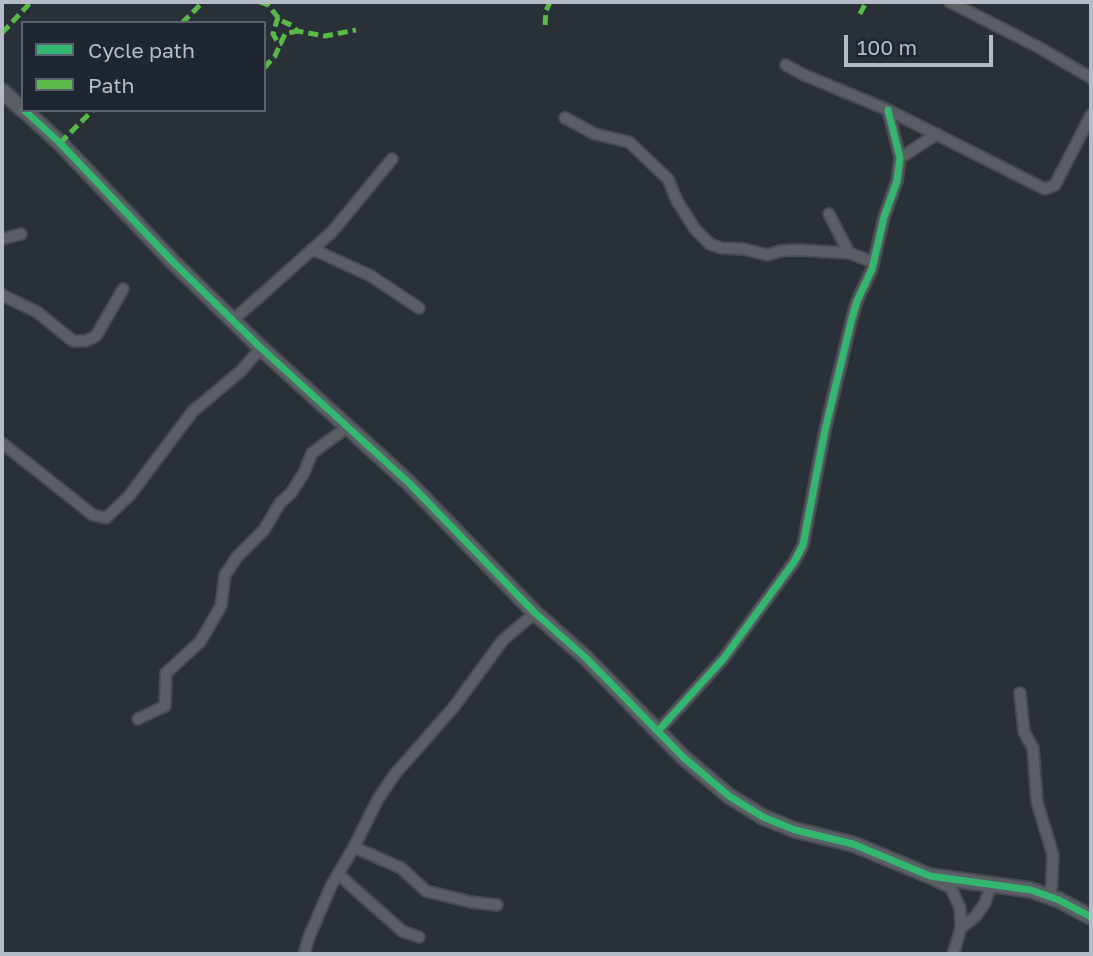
<!DOCTYPE html>
<style>
body{margin:0}
#map{position:relative;width:1093px;height:956px;overflow:hidden;background:#2a3037;font-family:"Golos Text",sans-serif}
canvas{display:block}
.frame{position:absolute;inset:0;border:4px solid #b5bcc8;pointer-events:none}
.legend{position:absolute;left:21px;top:21px;width:245px;height:91px;box-sizing:border-box;background:#1e2631;border:2px solid #5a626d;margin:0;padding:9px 12px;list-style:none;font-size:21px;color:#b5bcc8}
.legend li{display:flex;align-items:center;gap:14px;height:35px}
.legend b{width:35px;border:2px solid #5a626d}
.scale{position:absolute;left:844px;top:35px;width:149px;height:32px;box-sizing:border-box;border:4px solid #b5bcc8;border-top:0;padding-left:9px;font-size:21px;line-height:24px;white-space:nowrap;color:#b5bcc8;-webkit-text-stroke:5px #1e2631;paint-order:stroke}
</style>
<div id="map">
<canvas width="1093" height="956"></canvas>
<div class="frame"></div>
<ul class="legend">
<li><b style="height:9px;background:#33b770"></b>Cycle path</li>
<li><b style="height:9px;background:#58b947"></b>Path</li>
</ul>
<div class="scale">100 m</div>
</div>
<script>
const ctx = document.querySelector('canvas').getContext('2d');
ctx.lineJoin = 'round';
const poly = rows => new Path2D(rows.map(r => 'M' + r).join(''));
function trace(path, color, width, dash) { ctx.strokeStyle = color; ctx.lineWidth = width; ctx.lineCap = dash ? 'butt' : 'round'; ctx.setLineDash(dash || []); ctx.stroke(path); }
const minor = poly([
 [950,2,1040,48,1091,78],
 [786,65,802,74,888,110,1045,189,1055,185,1091,115],
 [565,118,595,134,629,142,668,179,677,201,695,229,710,244,721,248,744,249,767,255,780,251,797,250,849,253],
 [900,158,937,134],
 [829,214,849,253,873,262],
 [2,239,21,234],
 [312,249,371,276,419,308],
 [2,295,37,312,73,341,86,341,96,336,123,289],
 [232,321,332,232,392,159],
 [2,443,93,515,106,518,129,496,193,411,241,371,261,348],
 [1020,693,1024,732,1033,748,1037,802,1053,855,1051,897],
 [138,719,165,706,166,673,200,642,221,606,225,575,237,557,264,530,280,503,291,493,304,473,312,453,342,431,346,424],
 [658,731,724,658,794,562,803,545,825,430,852,318,857,301,872,269,884,217,897,181,900,158,888,110],
 [354,847,401,868,426,891,471,902,497,905],
 [338,874,402,931,419,937],
 [934,880,951,888,960,908,961,928,953,954],
 [961,928,975,917,985,903,991,885],
 [304,954,309,937,331,886,354,847,378,799,395,774,453,708,503,640,535,613]
]);
const tertiary = poly([
 [2,91,23,110],
 [24,110,60,143,173,262,261,348,409,483,535,613,586,658,683,757,729,796,763,817,795,830,853,844,930,876,1031,890,1059,900,1091,917]
]);
trace(minor, '#484c52', 14);
trace(tertiary, '#484c52', 18);
trace(minor, '#5a5e65', 10);
trace(tertiary, '#5a5e65', 14);
trace(poly([
 [260,2,268,5,280,20,293,26,297,31,325,36,356,30],
 [860,14,866,2],
 [278,17,273,34,279,44,282,43],
 [182,23,203,2],
 [545,25,546,11,550,2],
 [2,33,31,2],
 [264,68,275,56,285,34,297,31],
 [60,143,93,110]
]), '#58b947', 5, [10, 5]);
trace(poly([
 [24,110,60,143,173,262,261,348,409,483,535,613,586,658,683,757,729,796,763,817,795,830,853,844,930,876,1031,890,1059,900,1091,917],
 [658,731,724,658,794,562,803,545,825,430,852,318,857,301,872,269,884,217,897,181,900,158,888,110]
]), '#33b770', 7);
</script>
